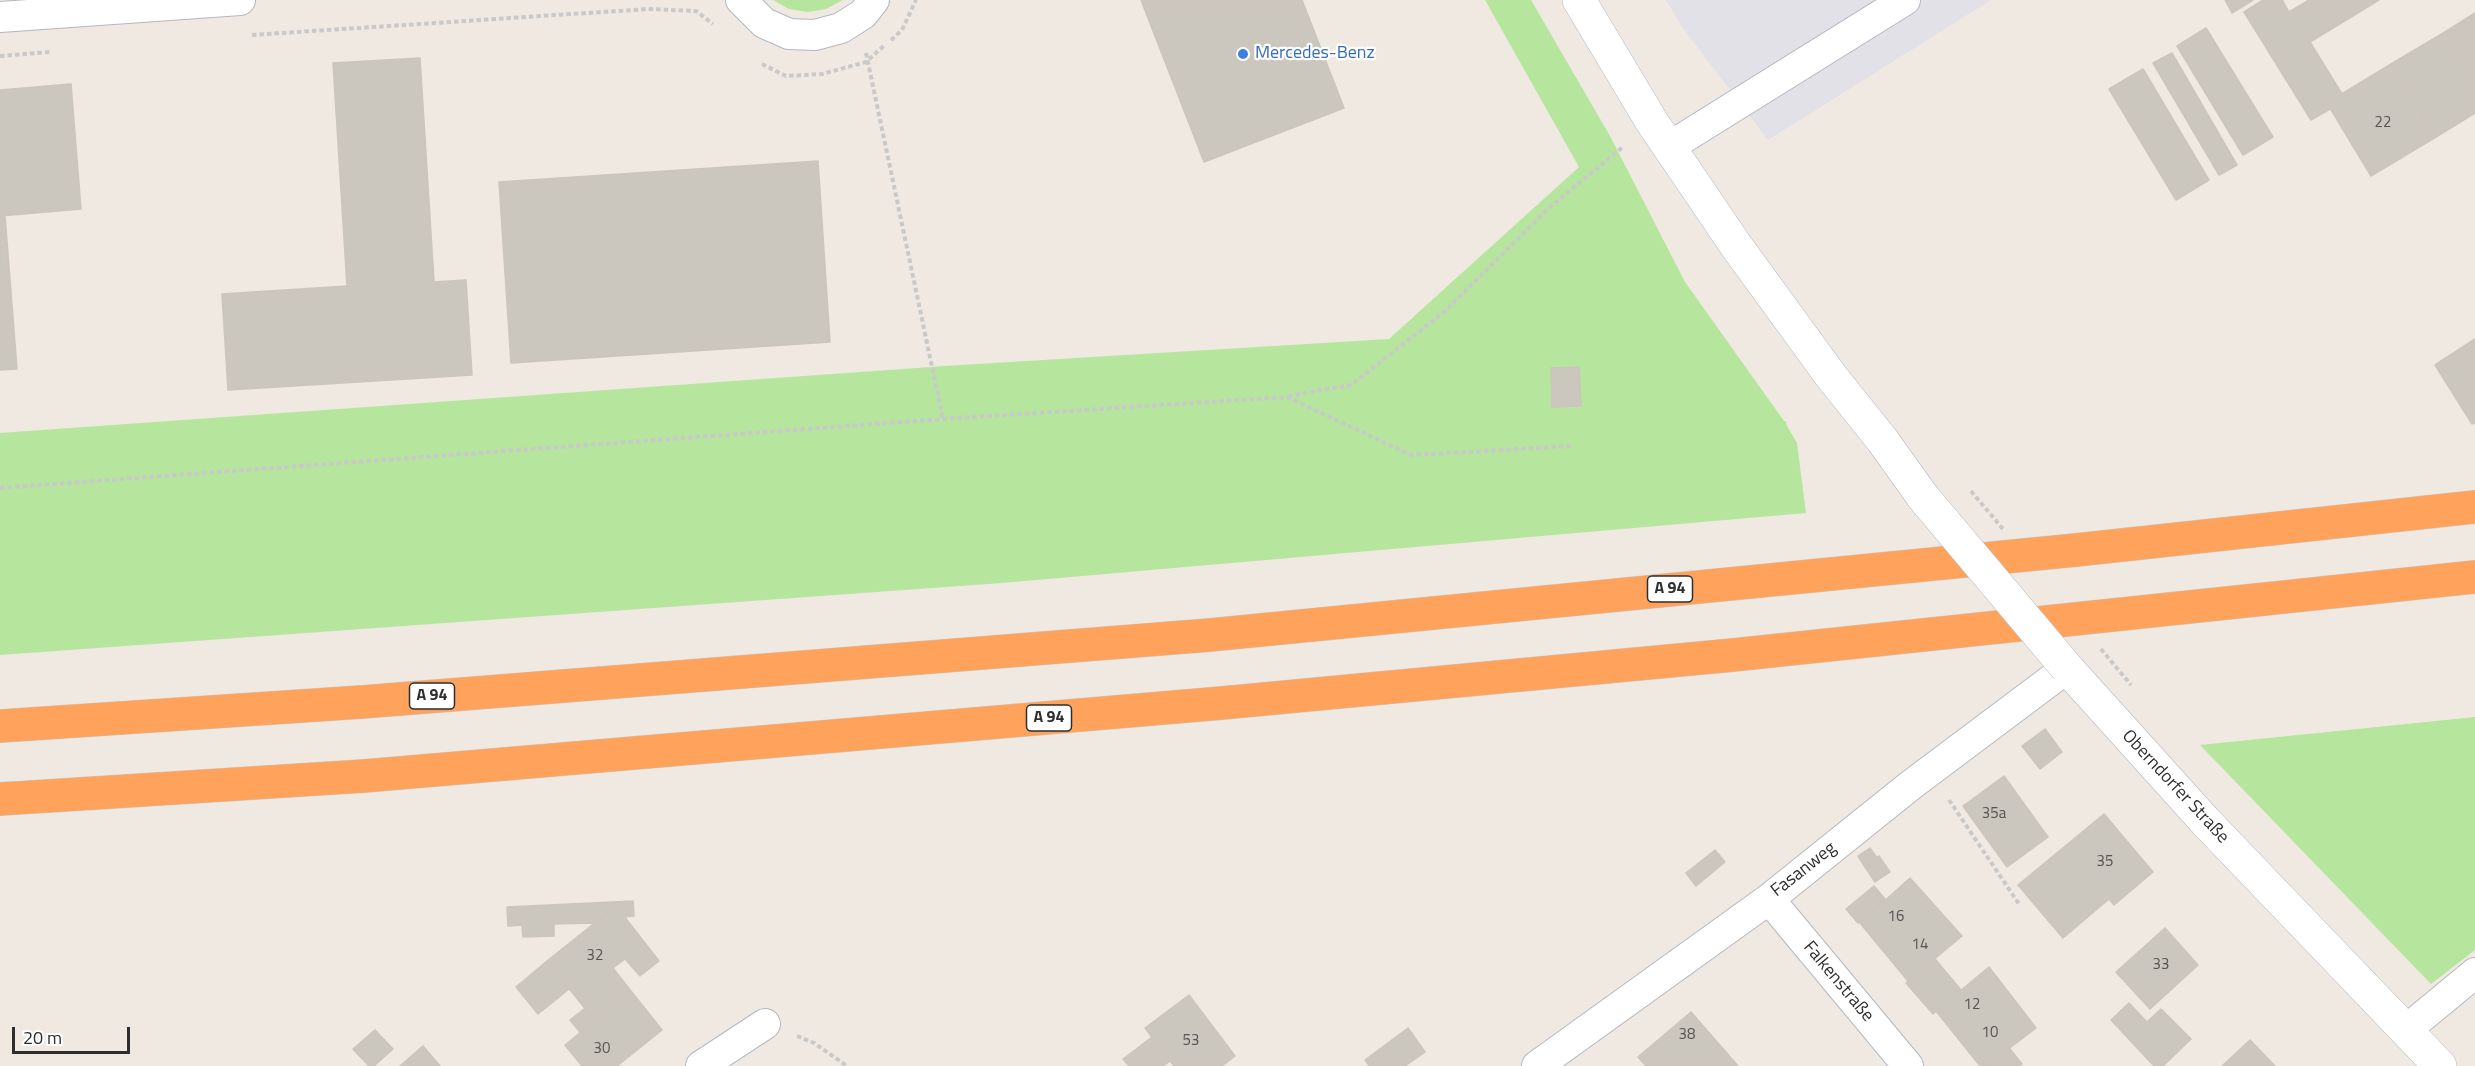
<!DOCTYPE html>
<meta charset="utf-8">
<style>
body{margin:0}
#map{position:relative;width:2475px;height:1066px;overflow:hidden;background:#efe9e1;font-family:"Titillium Web",sans-serif}
canvas{display:block}
.scale{position:absolute;left:12px;top:1027px;width:118px;height:27px;box-sizing:border-box;border:3px solid #2e2e2e;border-top:0;padding-left:8px;font-size:18px;line-height:21px;white-space:nowrap;color:#2e2e2e;-webkit-text-stroke:4px #fff;paint-order:stroke}
</style>
<div id="map">
<canvas width="2475" height="1066"></canvas>
<div class="scale">20 m</div>
</div>
<script>
const ctx = document.querySelector('canvas').getContext('2d');
ctx.lineJoin = 'round';
function fill(path, color) { ctx.fillStyle = color; ctx.fill(path, 'evenodd'); }
const poly = rows => new Path2D(rows.map(r => 'M' + r).join(''));
function trace(path, color, width, dash) { ctx.strokeStyle = color; ctx.lineWidth = width; ctx.lineCap = dash ? 'butt' : 'round'; ctx.setLineDash(dash || []); ctx.stroke(path); }
function drawText(font, color, halo, rows, align = 'center') {
  ctx.font = font + ' "Titillium Web",sans-serif'; ctx.lineWidth = 4.5; ctx.setLineDash([]); ctx.textBaseline = 'middle'; ctx.strokeStyle = halo; ctx.fillStyle = color; for (const [text, x, y, turn = 0] of rows) {
    ctx.save(); ctx.translate(x, y); ctx.rotate((+turn || 0) * Math.PI / 180); ctx.textAlign = isNaN(turn) ? turn : align; if (halo) ctx.strokeText(text, 0, 0); ctx.fillText(text, 0, 0); ctx.restore();
  }
}
fill(poly([
 [1666,0,1991,0,1768,140,1682,27]
]), '#e3e1e8');
fill(poly([
 [773,0,843,0,826,9,808,12,789,9],
 [1485,0,1531,0,1610,136,1685,282,1784,421,1786,421,1787,426,1797,443,1806,513,1002,583,0,655,0,433,945,366,1389,339,1579,167],
 [2475,717,2475,950,2431,984,2200,745]
]), '#b6e59e');
const building = poly([
 [1141,0,1302,0,1344,108,1204,162,1141,0],
 [2225,0,2253,0,2232,13,2225,0],
 [2263,0,2282,0,2289,12,2309,0,2379,0,2310,42,2342,94,2327,103,2330,109,2311,120,2244,12,2263,0],
 [2475,13,2475,81,2445,32,2475,13],
 [2206,28,2273,137,2243,155,2177,46,2206,28],
 [2445,32,2475,81,2475,113,2436,137,2391,64,2445,32],
 [2172,53,2237,165,2219,175,2153,63,2172,53],
 [420,58,434,282,466,280,472,375,228,390,222,294,347,286,333,63,420,58],
 [2391,64,2436,137,2371,176,2327,103,2391,64],
 [2143,69,2209,180,2176,200,2109,89,2143,69],
 [71,84,81,209,0,216,0,90,71,84],
 [818,161,830,342,511,363,499,182,818,161],
 [0,216,5,216,17,369,0,370,0,216],
 [2475,339,2475,423,2472,424,2435,365,2475,339],
 [1579,367,1581,406,1552,407,1551,368,1579,367],
 [2045,729,2062,752,2040,769,2022,746,2045,729],
 [2004,776,2048,837,2007,867,1963,806,2004,776],
 [2104,814,2153,872,2114,905,2109,899,2063,938,2018,885,2104,814],
 [1870,848,1877,858,1865,867,1858,856,1870,848],
 [1715,850,1725,862,1696,886,1686,873,1715,850],
 [1879,856,1890,872,1875,882,1865,867,1879,856],
 [1910,878,1962,936,1908,981,1860,923,1910,878],
 [1874,886,1885,899,1858,923,1846,909,1874,886],
 [633,901,634,916,624,917,616,906,596,923,554,924,554,936,523,937,522,925,508,926,507,907,633,901],
 [616,906,659,961,640,976,625,959,613,968,631,991,595,1021,547,961,616,906],
 [2165,928,2198,965,2150,1009,2116,972,2165,928],
 [1935,959,1961,990,1933,1014,1906,983,1935,959],
 [547,961,569,989,538,1014,516,987,547,961],
 [1989,967,2036,1028,1986,1066,1980,1066,1936,1011,1989,967],
 [631,991,662,1030,617,1066,582,1066,565,1045,631,991],
 [1189,995,1235,1056,1222,1066,1174,1066,1145,1028,1189,995],
 [2129,1003,2147,1022,2161,1009,2191,1039,2163,1066,2154,1066,2111,1020,2129,1003],
 [584,1009,595,1021,580,1032,570,1020,584,1009],
 [1691,1012,1738,1066,1646,1066,1638,1057,1691,1012],
 [1408,1028,1425,1052,1405,1066,1369,1066,1365,1060,1408,1028],
 [375,1030,393,1049,374,1066,369,1066,353,1049,375,1030],
 [1152,1037,1170,1061,1163,1066,1129,1066,1123,1059,1152,1037],
 [2250,1040,2275,1066,2222,1066,2250,1040],
 [423,1046,440,1066,400,1066,423,1046],
 [2010,1049,2022,1064,2019,1066,1986,1066,2010,1049]
]);
fill(building, '#cbc7bf');
trace(building, '#cbc5ba', 1.5);
const street = poly([
 [741,0,764,23,789,34,815,35,841,28,863,14,874,0],
 [0,17,240,0],
 [1669,147,1905,0],
 [1769,899,1908,1066],
 [2406,1030,2475,973],
 [701,1066,765,1024],
 [1537,1066,1769,899,1911,785,2067,668]
]);
const secondary = poly([
 [1579,0,1652,122,1737,247,1831,376,1883,441,1923,497],
 [2067,668,2205,821,2440,1066]
]);
const highway = poly([
 [0,726,362,702,1210,635,2076,550,2475,507],
 [0,799,364,776,1222,703,1733,655,2475,577]
]);
trace(street, '#b4b7c1', 32);
trace(secondary, '#b4b7c1', 34);
trace(highway, '#c9c9c9', 34);
trace(poly([
 [252,35,648,9,696,11,713,24],
 [891,40,902,30,916,0],
 [866,53,943,419],
 [0,56,50,52],
 [762,64,786,76,822,74,866,62,885,45],
 [1288,396,1351,385,1444,312,1550,207,1624,146],
 [0,488,943,419,1287,397,1411,455,1574,446],
 [1949,800,2019,904],
 [797,1036,814,1043,847,1066]
]), '#c9c9c9', 4, [4.5, 3]);
trace(street, '#fff', 30);
trace(secondary, '#fff', 33);
trace(highway, '#ffa35c', 33);
const secondaryBridge = poly([
 [1923,497,2067,668]
]);
trace(secondaryBridge, '#b4b7c1', 34, []);
trace(poly([
 [1971,491,2003,529],
 [2101,649,2131,685]
]), '#c9c9c9', 4, [4.5, 3]);
trace(secondaryBridge, '#fff', 33);
for (const [x, y, r, color] of [
 [1243,54,6,"#3f7fe0"]
]) { const dot = new Path2D(); dot.arc(x, y, r, 0, 2 * Math.PI); ctx.fillStyle = color; ctx.fill(dot); trace(dot, '#fff', 2); }
drawText('15px', '#555452', null, [
 ["22",2383,123],
 ["35a",1994,814],
 ["35",2105,862],
 ["16",1896,917],
 ["14",1920,945],
 ["32",595,956],
 ["33",2161,965],
 ["12",1972,1005],
 ["10",1990,1033],
 ["38",1687,1035],
 ["53",1191,1041],
 ["30",602,1049]
]);
for (const [x, y, w] of [
 [1670,589,45],
 [432,696,45],
 [1049,718,45]
]) { const box = new Path2D(); box.roundRect(x - w / 2, y - 13, w, 26, 4.5); ctx.fillStyle = '#fff'; ctx.fill(box); trace(box, '#2e2e2e', 1.5); }
drawText('bold 16px', '#2e2e2e', null, [
 ["A 94",1670,589],
 ["A 94",432,696],
 ["A 94",1049,718]
]);
drawText('18px', '#366cbe', '#fff', [
 ["Mercedes-Benz",1255,54]
], 'left');
drawText('18px', '#2e2e2e', '#fff', [
 ["Oberndorfer Straße",2175,787,47],
 ["Fasanweg",1804,870,-38],
 ["Falkenstraße",1838,982,50]
]);
</script>
